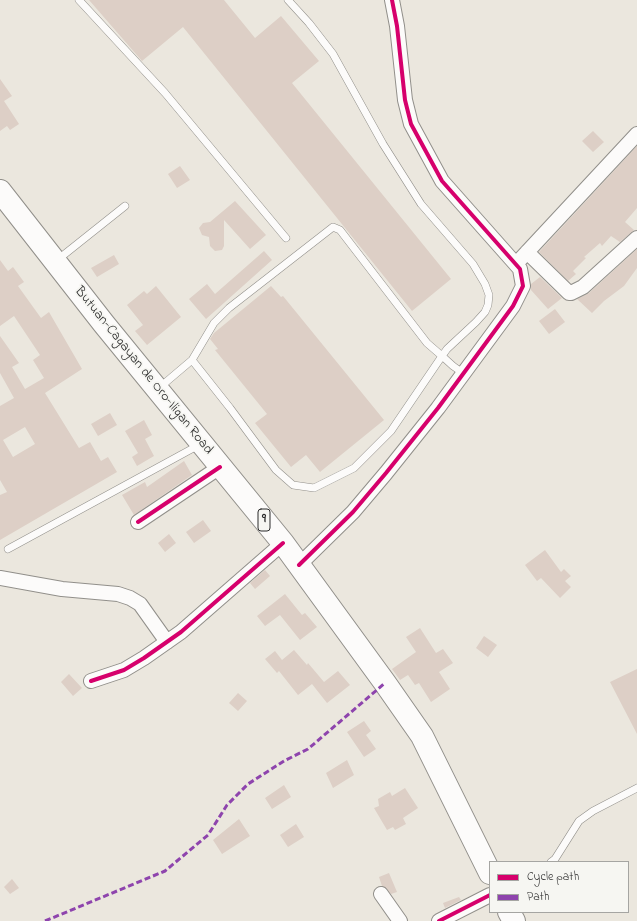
<!DOCTYPE html>
<style>
body{margin:0}
#map{position:relative;width:637px;height:921px;overflow:hidden;background:#ebe7de;font-family:"Indie Flower",sans-serif}
canvas{display:block}
.legend{position:absolute;left:489px;top:861px;width:140px;height:52px;box-sizing:border-box;background:#f6f6f2;border:1px solid #a5a5a2;margin:0;padding:5px 7px;list-style:none;font-size:12px;color:#2b2b2b}
.legend li{display:flex;align-items:center;gap:8px;height:20px}
.legend b{width:20px;border:1px solid #a5a5a2}
</style>
<div id="map">
<canvas width="637" height="921"></canvas>
<ul class="legend">
<li><b style="height:5px;background:#d6006c"></b>Cycle path</li>
<li><b style="height:5px;background:#8e44ad"></b>Path</li>
</ul>
</div>
<script>
const ctx = document.querySelector('canvas').getContext('2d');
ctx.lineJoin = 'round';
function fill(path, color) { ctx.fillStyle = color; ctx.fill(path, 'evenodd'); }
const poly = rows => new Path2D(rows.map(r => 'M' + r).join(''));
function trace(path, color, width, dash) { ctx.strokeStyle = color; ctx.lineWidth = width; ctx.lineCap = dash ? 'butt' : 'round'; ctx.setLineDash(dash || []); ctx.stroke(path); }
function drawText(font, color, halo, rows, align = 'center') {
  ctx.font = font + ' "Indie Flower",sans-serif'; ctx.lineWidth = 3.5; ctx.setLineDash([]); ctx.textBaseline = 'middle'; ctx.strokeStyle = halo; ctx.fillStyle = color; for (const [text, x, y, turn = 0] of rows) {
    ctx.save(); ctx.translate(x, y); ctx.rotate((+turn || 0) * Math.PI / 180); ctx.textAlign = isNaN(turn) ? turn : align; if (halo) ctx.strokeText(text, 0, 0); ctx.fillText(text, 0, 0); ctx.restore();
  }
}
fill(poly([
 [89,0,224,0,255,38,281,16,319,61,292,83,451,279,412,311,183,27,142,61],
 [0,79,12,96,4,101,19,124,10,130,7,126,0,131],
 [593,131,604,142,593,152,582,141],
 [637,146,637,208,625,222,634,230,620,242,611,236,602,246,600,243,584,257,586,258,573,271,576,274,568,281,539,252],
 [180,166,190,180,177,188,168,174],
 [235,201,266,235,250,249,224,220,224,246,222,250,215,251,210,246,209,237,202,235,199,228,203,223,210,222],
 [637,249,637,268,624,286,604,301,592,313,577,299,589,293],
 [264,251,272,260,206,319,189,299,207,284,215,294],
 [114,255,119,264,97,277,91,268],
 [0,260,8,271,13,267,24,282,18,286,41,318,49,312,82,369,45,393,79,448,90,442,101,461,108,457,117,472,0,540,0,495,7,492,0,480,0,406,14,398,0,373,0,336,19,363,12,367,25,389,44,378,33,360,40,355,14,316,0,326],
 [25,427,35,444,13,457,3,440],
 [540,277,562,298,548,309,531,290,531,284],
 [156,286,181,317,147,345,135,331,143,325,127,305,144,291,147,294],
 [271,286,281,297,283,296,384,420,320,472,306,455,291,467,255,423,267,414,215,350,218,349,210,339,214,333],
 [555,309,565,322,549,334,539,321],
 [110,413,117,425,98,436,91,424],
 [144,420,152,435,145,439,154,456,137,466,132,457,138,453,125,431],
 [184,461,192,475,134,515,122,495,145,482,147,487],
 [203,520,211,531,194,543,186,532],
 [169,534,176,543,165,552,158,543],
 [545,550,561,572,564,569,571,576,565,581,571,587,560,598,541,578,537,581,525,565],
 [265,570,270,576,255,589,250,583],
 [285,594,302,615,305,613,317,627,300,640,280,615,265,626,257,616],
 [420,628,436,653,443,649,453,663,439,672,450,689,431,702,419,683,415,685,408,675,400,680,392,669,416,652,406,637],
 [484,636,497,645,488,657,476,648],
 [294,650,307,665,308,663,324,682,338,671,350,685,327,703,312,684,298,695,279,671,277,673,265,659,275,651,282,660],
 [637,669,637,734,610,682],
 [69,674,82,688,73,696,61,682],
 [238,693,247,701,238,711,229,703],
 [364,721,371,731,366,735,376,749,364,757,347,732],
 [347,760,354,775,333,788,326,773],
 [284,785,291,797,272,809,265,798],
 [405,788,418,808,403,818,406,824,395,830,393,827,387,830,374,808,379,806,378,799,390,792,392,796],
 [239,819,250,836,222,854,213,840],
 [296,824,304,837,288,847,280,835],
 [389,873,397,892,391,894,382,886,379,877],
 [12,879,19,888,10,894,4,887],
 [459,897,461,900,445,908,443,903]
]), '#ddcfc6');
const lane = poly([
 [79,0,165,93,286,238],
 [288,0,309,23,333,54,383,144,421,204,473,264,485,284,489,295,488,305,485,312,476,322,447,349,442,356,391,431,354,468,314,488,293,485,276,470,230,408,192,360,214,323,229,308,333,227,340,230,427,343,442,356,453,366,463,373],
 [56,261,125,206],
 [159,388,192,360],
 [8,549,199,445],
 [551,862,555,859,579,821,593,811,637,788]
]);
const street = poly([
 [527,252,569,293,571,293,583,287,637,238],
 [516,264,637,134],
 [138,522,220,467],
 [299,565,353,512,386,473,438,408,502,321,513,306,523,286,520,269,442,181,411,124,405,100,397,26,392,0],
 [0,578,62,589,118,594,130,598,140,604,167,642],
 [91,681,124,670,144,658,181,632,283,543],
 [381,894,400,921],
 [439,921,490,895]
]);
const highway = poly([
 [0,191,104,324,283,543,385,683,422,736,490,873],
 [509,912,514,921]
]);
trace(lane, '#918f8a', 8);
trace(street, '#918f8a', 16);
trace(highway, '#918f8a', 24);
trace(lane, '#fcfbfa', 7);
trace(street, '#fcfbfa', 14);
trace(highway, '#fcfbfa', 22);
trace(poly([
 [45,921,165,871,208,835,227,805,248,784,284,761,308,749,385,683]
]), '#8e44ad', 3, [6, 3]);
trace(poly([
 [138,522,220,467],
 [299,565,353,512,386,473,438,408,502,321,513,306,523,286,520,269,442,181,411,124,405,100,397,26,392,0],
 [91,681,124,670,144,658,181,632,283,543],
 [439,921,490,895]
]), '#d6006c', 4);
for (const [x, y, w] of [
 [264,520,12]
]) { const box = new Path2D(); box.roundRect(x - w / 2, y - 11, w, 22, 3); ctx.fillStyle = '#f6f6f2'; ctx.fill(box); trace(box, '#2b2b2b', 1); }
drawText('bold 13px', '#2b2b2b', null, [
 ["9",264,520]
]);
drawText('14px', '#2b2b2b', '#f6f6f2', [
 ["Butuan-Cagayan de Oro-Iligan Road",143,371,51]
]);
</script>
